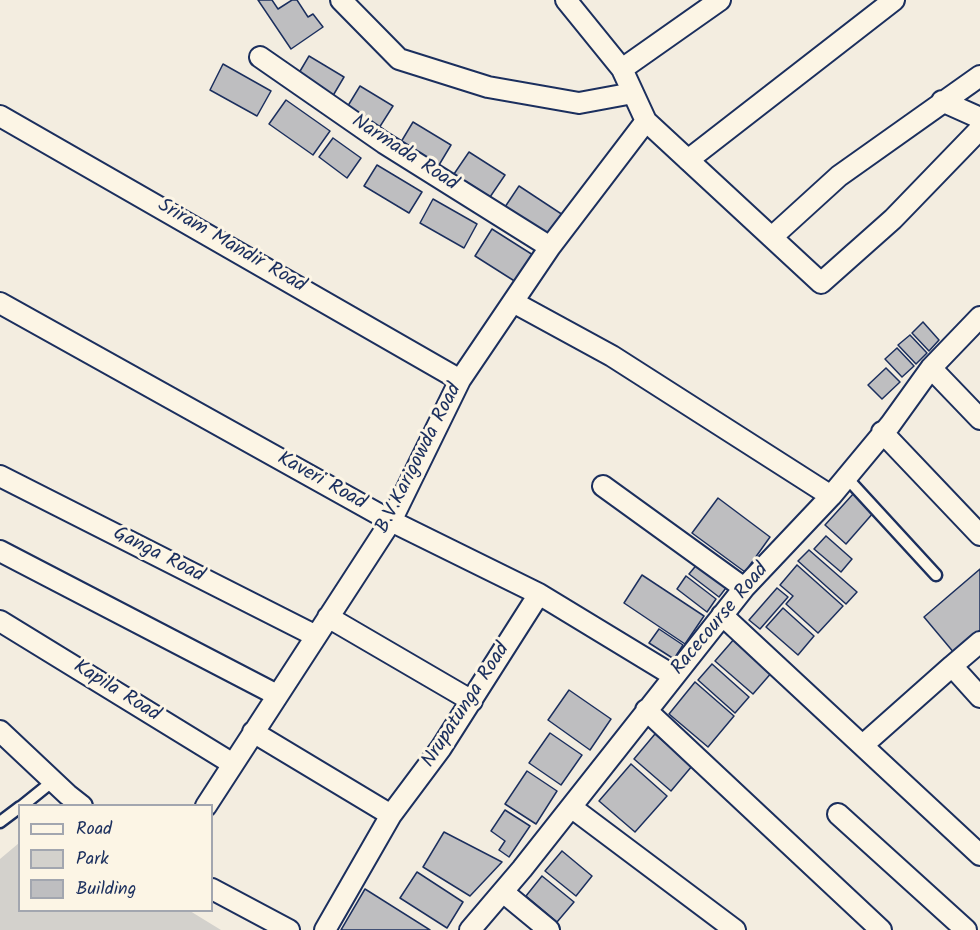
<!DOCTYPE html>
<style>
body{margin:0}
#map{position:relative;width:980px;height:930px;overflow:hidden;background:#f3ede0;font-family:Kalam,sans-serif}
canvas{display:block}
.legend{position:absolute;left:18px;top:804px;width:195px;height:108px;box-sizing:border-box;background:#fcf5e5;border:2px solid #a2a6af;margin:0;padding:8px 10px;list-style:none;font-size:18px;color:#1b2f5e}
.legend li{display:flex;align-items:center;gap:12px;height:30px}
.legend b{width:30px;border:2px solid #a2a6af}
</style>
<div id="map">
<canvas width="980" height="930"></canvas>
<ul class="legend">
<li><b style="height:8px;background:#fcf5e5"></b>Road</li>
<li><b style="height:16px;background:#d3d1cc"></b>Park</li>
<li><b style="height:16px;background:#bebec0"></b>Building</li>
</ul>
</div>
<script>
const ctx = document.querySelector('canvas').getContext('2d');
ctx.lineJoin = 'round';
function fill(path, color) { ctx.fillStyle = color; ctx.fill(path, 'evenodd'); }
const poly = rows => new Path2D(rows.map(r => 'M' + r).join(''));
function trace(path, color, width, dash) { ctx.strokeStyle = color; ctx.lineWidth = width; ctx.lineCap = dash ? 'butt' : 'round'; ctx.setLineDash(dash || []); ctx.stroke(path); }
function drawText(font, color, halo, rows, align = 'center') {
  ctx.font = font + ' Kalam,sans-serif'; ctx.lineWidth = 6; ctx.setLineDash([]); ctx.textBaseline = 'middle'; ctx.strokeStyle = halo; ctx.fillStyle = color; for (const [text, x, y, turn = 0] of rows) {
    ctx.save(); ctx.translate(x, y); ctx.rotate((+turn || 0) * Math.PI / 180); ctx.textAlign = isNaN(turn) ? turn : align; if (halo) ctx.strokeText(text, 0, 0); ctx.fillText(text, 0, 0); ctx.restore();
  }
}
fill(poly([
 [19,843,20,910,190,911,221,930,0,930,0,859]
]), '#d3d1cc');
const building = poly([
 [258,0,272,0,278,9,292,0,297,0,308,17,313,14,323,27,291,49,258,0],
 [309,56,344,77,331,99,296,78,309,56],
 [223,64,271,91,257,116,210,90,223,64],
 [360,86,393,106,379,128,346,109,360,86],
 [286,100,330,131,313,155,269,124,286,100],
 [413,122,451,145,439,165,401,142,413,122],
 [333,138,361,158,347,178,319,157,333,138],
 [469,152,505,175,490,197,454,174,469,152],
 [377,165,422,192,409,213,364,186,377,165],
 [519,186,563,215,549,236,505,207,519,186],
 [433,199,477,224,464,248,420,223,433,199],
 [492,229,533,255,516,282,475,256,492,229],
 [923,322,939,340,929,351,912,333,923,322],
 [910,335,927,353,916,364,898,345,910,335],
 [897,348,914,366,902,377,885,359,897,348],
 [886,368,900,382,882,399,868,385,886,368],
 [854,493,874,512,846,544,825,525,854,493],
 [718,498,770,537,745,572,692,533,718,498],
 [826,536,852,559,841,572,814,549,826,536],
 [809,550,857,592,846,604,798,561,809,550],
 [699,562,729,584,719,597,689,574,699,562],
 [797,565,843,606,818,633,786,604,793,596,780,585,797,565],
 [980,569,980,630,955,654,924,617,980,569],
 [642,575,704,616,685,644,624,603,642,575],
 [686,576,716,599,707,612,677,589,686,576],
 [777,588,788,597,760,629,749,620,777,588],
 [783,608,814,636,798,655,766,627,783,608],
 [659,629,683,645,674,659,649,643,659,629],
 [735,638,773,671,753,694,715,661,735,638],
 [712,664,749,697,735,713,698,680,712,664],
 [695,682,734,716,708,747,669,714,695,682],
 [569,690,611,719,590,750,548,720,569,690],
 [550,733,582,755,561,785,529,763,550,733],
 [655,734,692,766,671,791,634,759,655,734],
 [631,764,667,796,635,832,599,801,631,764],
 [527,771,557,791,536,824,505,804,527,771],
 [505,810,530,826,509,857,499,850,505,841,491,831,505,810],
 [444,832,502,862,470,896,423,867,444,832],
 [562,851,592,876,576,896,545,871,562,851],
 [417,872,463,902,447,928,400,898,417,872],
 [542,876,574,902,557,922,526,896,542,876],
 [365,889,430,930,341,930,365,889]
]);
fill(building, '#bebec0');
trace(building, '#1b2f5e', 1.5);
const service = poly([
 [846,477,936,575],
 [22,806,53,781],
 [0,822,20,807]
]);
const minor = poly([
 [341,0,399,59,488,87,579,103,633,93],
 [566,0,622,69,646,121,821,283,893,219,980,129],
 [260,57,384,143,550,247],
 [622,69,720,0],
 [942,101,980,118],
 [0,116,460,380],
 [688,160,894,0],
 [772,237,839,176,980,76],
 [513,302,612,356,831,496],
 [0,303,391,521,539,594,674,676],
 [931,368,980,419],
 [882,432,980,535],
 [0,476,316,636],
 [603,486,744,588],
 [0,551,277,695],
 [722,615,980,855],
 [328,617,472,701],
 [0,621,233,764],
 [952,666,980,642],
 [646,710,881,930],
 [0,731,68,795,82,806],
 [253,732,391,815],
 [863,745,952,666,980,697],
 [206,806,391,521,460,380,550,247,646,121],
 [571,807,735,930],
 [838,814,966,930],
 [212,889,289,930],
 [503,892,549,930],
 [325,930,391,815,441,748,539,594],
 [470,930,522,869,744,588,831,496,890,425,931,368,980,317]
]);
trace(service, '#1b2f5e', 15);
trace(minor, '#1b2f5e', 24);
trace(service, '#fcf5e5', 10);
trace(minor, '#fcf5e5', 20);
drawText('20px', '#1b2f5e', '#fcf5e5', [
 ["Narmada Road",404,154,33],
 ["Sriram Mandir Road",231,247,30],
 ["B.V.Karigowda Road",420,459,-63],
 ["Kaveri Road",321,482,29],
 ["Ganga Road",158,556,27],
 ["Racecourse Road",721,620,-50],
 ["Kapila Road",116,692,32],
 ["Nrupatunga Road",467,706,-57]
]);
</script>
